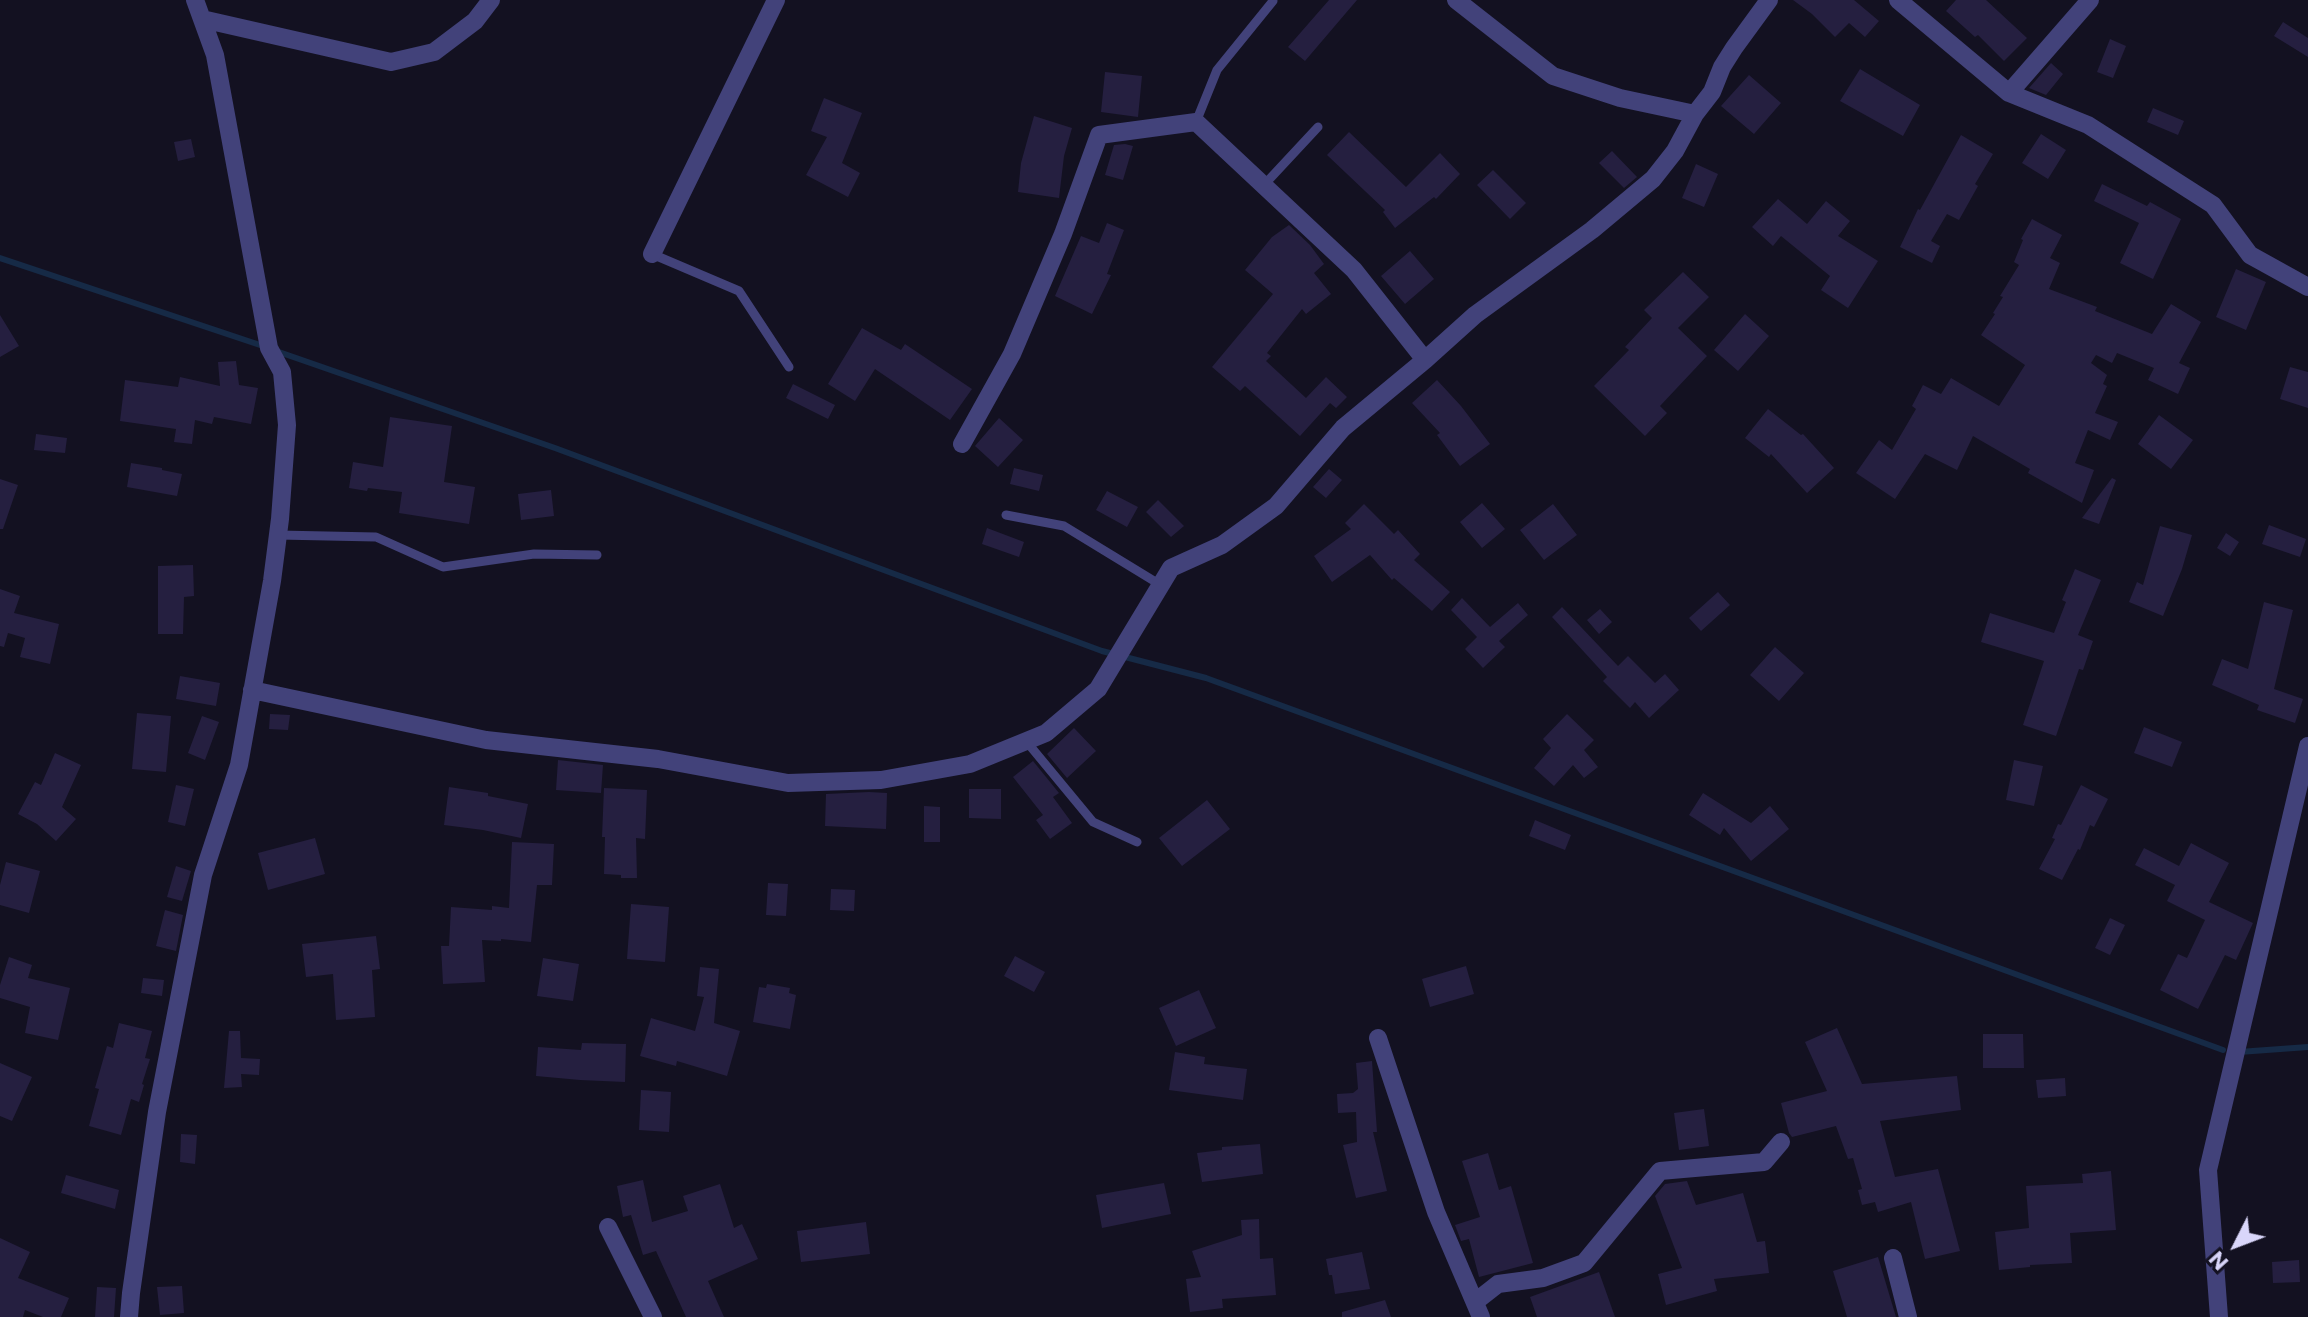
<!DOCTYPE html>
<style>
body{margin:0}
#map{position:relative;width:2308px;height:1317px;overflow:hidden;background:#131121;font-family:Commissioner,sans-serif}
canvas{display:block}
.north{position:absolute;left:2196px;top:1205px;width:80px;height:80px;-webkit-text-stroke:6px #131121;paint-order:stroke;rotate:228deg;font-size:22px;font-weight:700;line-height:32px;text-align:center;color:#d9d6fa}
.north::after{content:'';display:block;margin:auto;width:28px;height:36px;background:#d9d6fa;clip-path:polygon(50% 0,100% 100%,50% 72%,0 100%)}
</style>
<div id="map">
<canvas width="2308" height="1317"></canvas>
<div class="north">N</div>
</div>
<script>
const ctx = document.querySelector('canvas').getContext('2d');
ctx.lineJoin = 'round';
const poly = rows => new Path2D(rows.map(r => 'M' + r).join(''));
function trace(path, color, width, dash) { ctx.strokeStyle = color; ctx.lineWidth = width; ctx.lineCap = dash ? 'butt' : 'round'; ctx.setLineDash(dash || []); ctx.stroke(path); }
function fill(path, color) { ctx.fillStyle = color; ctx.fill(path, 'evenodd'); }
trace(poly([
 [0,258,266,347],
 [276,351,555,448,1102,651,1206,678,2223,1050],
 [2239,1052,2308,1047]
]), '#162a46', 6);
fill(poly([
 [1329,0,1357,0,1305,61,1288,47],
 [1793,0,1854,0,1879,21,1865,37,1849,23,1835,37,1812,14],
 [1956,0,1986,0,2027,38,2004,61,1978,35,1975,37,1946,11],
 [2283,22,2308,38,2308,57,2274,36],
 [2110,39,2126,46,2113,78,2097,72],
 [2051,63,2063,74,2046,95,2029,88],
 [1860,69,1920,105,1903,136,1840,101],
 [1105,72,1142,76,1138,117,1101,112],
 [1749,75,1781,103,1754,134,1721,106],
 [824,98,862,113,842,163,860,173,848,197,806,175,827,137,811,131],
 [2153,108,2184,121,2178,135,2147,122],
 [1034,116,1072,128,1064,156,1059,198,1018,192,1021,163],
 [1349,132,1406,187,1440,153,1460,174,1436,199,1434,197,1395,228,1383,212,1385,210,1327,155],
 [2041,134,2066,150,2048,179,2022,163],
 [1961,135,1993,154,1975,184,1978,186,1959,220,1947,214,1931,241,1940,246,1932,263,1900,247,1918,209,1920,210],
 [191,139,195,157,178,161,174,142],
 [1125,144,1133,146,1123,180,1105,175,1114,145],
 [1612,151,1637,177,1624,188,1599,163],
 [1696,164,1718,174,1704,207,1682,198],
 [1493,170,1526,203,1510,219,1477,185],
 [2102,184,2147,206,2150,202,2181,219,2153,279,2120,263,2139,223,2094,201],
 [1778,199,1807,224,1826,201,1850,221,1838,236,1878,261,1848,308,1821,290,1830,276,1781,236,1773,246,1752,227],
 [2032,219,2062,235,2050,258,2060,263,2049,289,2097,307,2095,311,2152,334,2171,304,2201,322,2179,363,2190,368,2178,394,2148,380,2154,368,2117,353,2112,363,2096,355,2091,363,2107,375,2103,384,2107,386,2095,413,2118,422,2110,440,2088,430,2075,463,2094,470,2082,503,2028,473,2030,469,1973,436,1957,470,1925,454,1895,499,1856,473,1879,440,1892,450,1916,409,1912,406,1923,385,1941,394,1951,378,1999,406,2025,365,1981,335,1995,314,1993,313,2003,297,2000,296,2019,265,2014,262,2023,240,2021,239],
 [1107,223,1124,230,1107,274,1111,275,1092,314,1055,296,1081,236,1099,243],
 [1289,225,1310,245,1324,264,1314,273,1331,294,1306,314,1302,309,1267,353,1271,356,1266,361,1306,398,1326,377,1347,397,1336,408,1330,403,1300,436,1245,386,1240,391,1212,367,1273,294,1245,270,1272,237],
 [1410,251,1434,279,1405,304,1381,276],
 [2236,269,2266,282,2246,330,2216,317],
 [1683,272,1709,297,1678,328,1707,356,1660,406,1667,413,1645,436,1594,386,1629,350,1625,347,1652,318,1644,310],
 [1745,314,1769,336,1738,371,1714,350],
 [0,315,19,346,0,357],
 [862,328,901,350,905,344,972,389,950,420,875,369,855,401,828,384],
 [236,361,239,385,258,388,251,424,214,417,212,424,195,420,192,444,174,442,176,429,120,421,125,380,178,387,180,377,220,386,218,362],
 [2290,367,2308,372,2308,408,2280,399],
 [1437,380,1461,406,1490,444,1460,466,1437,435,1440,433,1412,403],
 [793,384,835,405,828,419,786,398],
 [1768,409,1801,435,1803,434,1834,468,1807,493,1771,454,1769,457,1745,438],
 [2159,415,2193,440,2171,469,2138,444],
 [390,417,452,426,444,482,475,487,469,524,399,513,402,492,368,488,367,491,349,488,353,462,383,467],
 [999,418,1023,440,998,467,975,446],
 [36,434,67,438,65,453,34,450],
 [131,463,162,468,162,470,182,474,177,496,127,487],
 [1014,468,1043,475,1039,491,1010,484],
 [1329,469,1342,480,1326,498,1313,487],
 [2112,478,2116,480,2099,524,2082,518],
 [0,479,18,485,3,529,0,529],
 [551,490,554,516,521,520,518,494],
 [1107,491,1138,507,1127,527,1096,510],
 [1158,500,1184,526,1171,537,1146,512],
 [1482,503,1505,529,1482,548,1460,522],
 [1364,504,1394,534,1398,530,1420,554,1414,560,1450,592,1432,611,1394,578,1392,580,1370,555,1332,582,1314,556,1351,529,1345,523],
 [1553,504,1577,535,1544,560,1520,530],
 [2269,525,2306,539,2300,557,2262,544],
 [2160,526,2192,535,2182,569,2163,616,2129,602,2137,582,2143,585],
 [987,528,1024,542,1019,557,982,544],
 [2226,533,2239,542,2230,556,2217,548],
 [193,565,194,596,184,597,183,634,158,634,158,566],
 [2075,569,2101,580,2078,635,2093,641,2083,670,2079,669,2056,736,2023,725,2044,661,1981,642,1990,613,2054,633,2066,602,2062,600],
 [0,589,20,596,14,613,59,624,50,664,20,657,25,638,8,633,4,647,0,646],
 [1718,592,1730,605,1701,631,1689,618],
 [1462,598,1490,627,1518,603,1528,615,1499,641,1505,647,1483,668,1465,649,1477,637,1451,610],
 [2264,602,2293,610,2274,689,2303,699,2295,723,2257,710,2259,705,2212,685,2222,659,2248,669],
 [1562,607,1618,666,1628,656,1655,683,1665,674,1679,690,1649,718,1635,702,1630,708,1603,681,1607,677,1552,617],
 [1600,609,1612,622,1599,634,1587,620],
 [1775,647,1804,673,1779,701,1750,675],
 [180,676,220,683,216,706,176,699],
 [137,713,171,716,166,772,132,769],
 [270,714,290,715,288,730,269,729],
 [1567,714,1594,740,1584,750,1598,767,1584,778,1573,765,1554,786,1534,768,1551,748,1543,739],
 [202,716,219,722,205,760,188,753],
 [2144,727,2182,742,2172,767,2134,753],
 [1074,728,1096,751,1067,778,1047,754],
 [55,753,81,765,62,807,76,819,56,841,37,824,18,814,35,782,41,785],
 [558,760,603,765,601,793,556,790],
 [2014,760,2043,766,2034,806,2006,800],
 [1033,761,1059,793,1053,797,1072,823,1050,839,1036,820,1043,815,1013,777],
 [176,785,194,789,185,826,168,822],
 [2081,785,2108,799,2094,827,2090,825,2080,850,2078,849,2062,880,2039,869,2055,839,2052,838,2058,824,2061,825],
 [449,787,488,793,488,796,528,804,521,838,483,830,444,825],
 [604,788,647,790,645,839,636,838,637,878,621,878,621,875,604,874,605,837,602,837],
 [969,789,1001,789,1001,819,969,818],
 [869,792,887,793,886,829,825,826,826,794],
 [1703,793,1751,823,1770,806,1789,829,1751,861,1724,828,1720,835,1689,815],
 [1207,800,1230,829,1182,866,1159,838],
 [924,806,940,807,940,842,924,842],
 [1535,820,1571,835,1565,850,1529,836],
 [315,838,325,874,268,890,258,853],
 [512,842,554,844,552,885,537,885,531,942,501,939,501,941,482,940,485,982,443,984,441,946,449,946,451,907,492,910,492,906,509,908],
 [2191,843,2229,863,2209,902,2253,923,2236,960,2225,955,2198,1009,2160,990,2178,954,2187,958,2205,920,2167,901,2175,885,2135,865,2144,848,2179,866],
 [6,862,40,871,29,913,0,905,0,885],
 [176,866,191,871,182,901,167,897],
 [768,883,788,884,786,916,766,915],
 [831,889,855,890,854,911,830,910],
 [631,904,669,907,665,962,627,959],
 [165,910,183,915,176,951,156,946],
 [2110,918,2125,925,2110,955,2095,948],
 [376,936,380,969,372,970,375,1017,336,1020,333,974,306,977,302,944],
 [1015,956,1045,972,1034,992,1004,976],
 [9,957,32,965,28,978,70,988,58,1040,25,1033,30,1007,0,998,0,985],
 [543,958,579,964,573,1001,537,996],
 [1466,966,1474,994,1430,1007,1422,979],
 [700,967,719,969,714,1023,740,1031,727,1076,677,1061,676,1066,640,1056,651,1018,695,1031,704,997,697,996],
 [143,978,164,980,162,996,141,993],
 [767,984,790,988,789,993,796,995,790,1029,753,1022,759,987,766,988],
 [1199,990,1216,1028,1176,1046,1159,1008],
 [119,1023,152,1031,145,1058,150,1059,142,1084,144,1085,139,1102,131,1099,121,1135,89,1126,99,1089,95,1088,107,1046,113,1048],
 [1837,1028,1862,1084,1957,1076,1961,1110,1880,1121,1895,1177,1938,1169,1960,1251,1925,1259,1911,1202,1878,1212,1875,1202,1862,1205,1858,1190,1862,1189,1853,1158,1848,1159,1836,1126,1792,1137,1789,1133,1781,1103,1827,1091,1805,1042],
 [229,1031,240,1031,241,1058,260,1059,259,1075,241,1074,242,1087,224,1088],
 [1983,1034,2023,1034,2024,1068,1983,1068],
 [582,1043,626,1044,625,1082,580,1080,536,1076,538,1047,581,1050],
 [1175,1052,1205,1057,1204,1064,1247,1069,1243,1100,1169,1090],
 [1372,1061,1377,1132,1373,1132,1387,1191,1356,1198,1343,1145,1357,1142,1356,1112,1338,1113,1337,1094,1353,1093,1358,1089,1356,1063],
 [0,1063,32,1077,12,1121,0,1116],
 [2065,1078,2066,1096,2038,1098,2036,1080],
 [641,1090,671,1092,669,1132,639,1130],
 [1704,1109,1709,1146,1679,1150,1674,1113],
 [181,1134,197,1135,195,1164,180,1162],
 [1260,1144,1263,1174,1202,1182,1197,1153,1222,1150,1222,1147],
 [1488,1153,1499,1190,1511,1186,1533,1263,1479,1277,1469,1239,1461,1241,1455,1225,1480,1217,1462,1161],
 [2111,1171,2116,1230,2070,1233,2072,1263,2030,1265,2030,1267,1999,1270,1995,1232,2029,1228,2026,1186,2083,1183,2082,1174],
 [66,1175,119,1190,115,1209,61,1193],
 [643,1180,652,1222,688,1211,683,1196,720,1184,734,1228,742,1224,758,1259,708,1281,724,1317,686,1317,656,1251,643,1255,631,1215,623,1217,617,1186],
 [1687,1181,1696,1205,1743,1193,1757,1242,1765,1241,1769,1273,1714,1279,1717,1291,1666,1305,1658,1274,1682,1268,1655,1196,1665,1184],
 [1164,1183,1171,1214,1102,1228,1096,1195],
 [1259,1219,1260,1259,1273,1258,1276,1295,1222,1299,1223,1308,1190,1312,1186,1279,1201,1277,1192,1251,1242,1235,1241,1220],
 [866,1222,870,1254,801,1262,797,1231],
 [0,1238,30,1252,18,1278,69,1298,61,1317,43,1317,25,1310,23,1317,0,1317],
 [1362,1252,1370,1289,1335,1294,1332,1275,1329,1275,1326,1259],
 [1878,1257,1896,1317,1847,1317,1833,1271],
 [2299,1260,2300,1282,2273,1283,2272,1262],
 [1599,1272,1615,1317,1537,1317,1530,1297],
 [182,1286,184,1313,160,1315,157,1287],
 [97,1287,116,1288,114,1317,95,1317],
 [1385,1300,1391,1317,1342,1317,1342,1312]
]), '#251f40');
trace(poly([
 [1196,122,1217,70,1273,1],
 [1264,185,1318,127],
 [652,254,739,291,789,367],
 [1006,515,1064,526,1159,584],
 [278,535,376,537,443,567,534,554,597,555],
 [1026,741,1093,822,1137,842]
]), '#42427a', 9);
trace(poly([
 [1456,0,1553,76,1620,98,1695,114],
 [1898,0,2009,93,2088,125,2213,205,2250,255,2308,287],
 [202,19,391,62,434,52,475,21,491,0],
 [2009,93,2090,0],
 [652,254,776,0],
 [962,444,1012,354,1063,234,1099,135,1196,122,1354,270,1425,360],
 [252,690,486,740,658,759,788,783,881,780,970,764,1046,733,1098,689,1171,568,1222,545,1276,506,1343,428,1425,360,1475,315,1592,230,1653,179,1675,151,1695,114,1712,92,1722,67,1734,48,1769,0],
 [1378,1038,1436,1212,1481,1317],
 [608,1227,653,1317],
 [1893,1258,1908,1317],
 [1475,1302,1498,1284,1543,1278,1584,1263,1660,1171,1764,1162,1781,1142],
 [129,1317,131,1293,157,1112,203,875,239,765,272,581,280,519,287,425,282,372,269,348,215,55,195,0],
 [2219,1317,2208,1170,2308,746]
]), '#42427a', 18);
</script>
